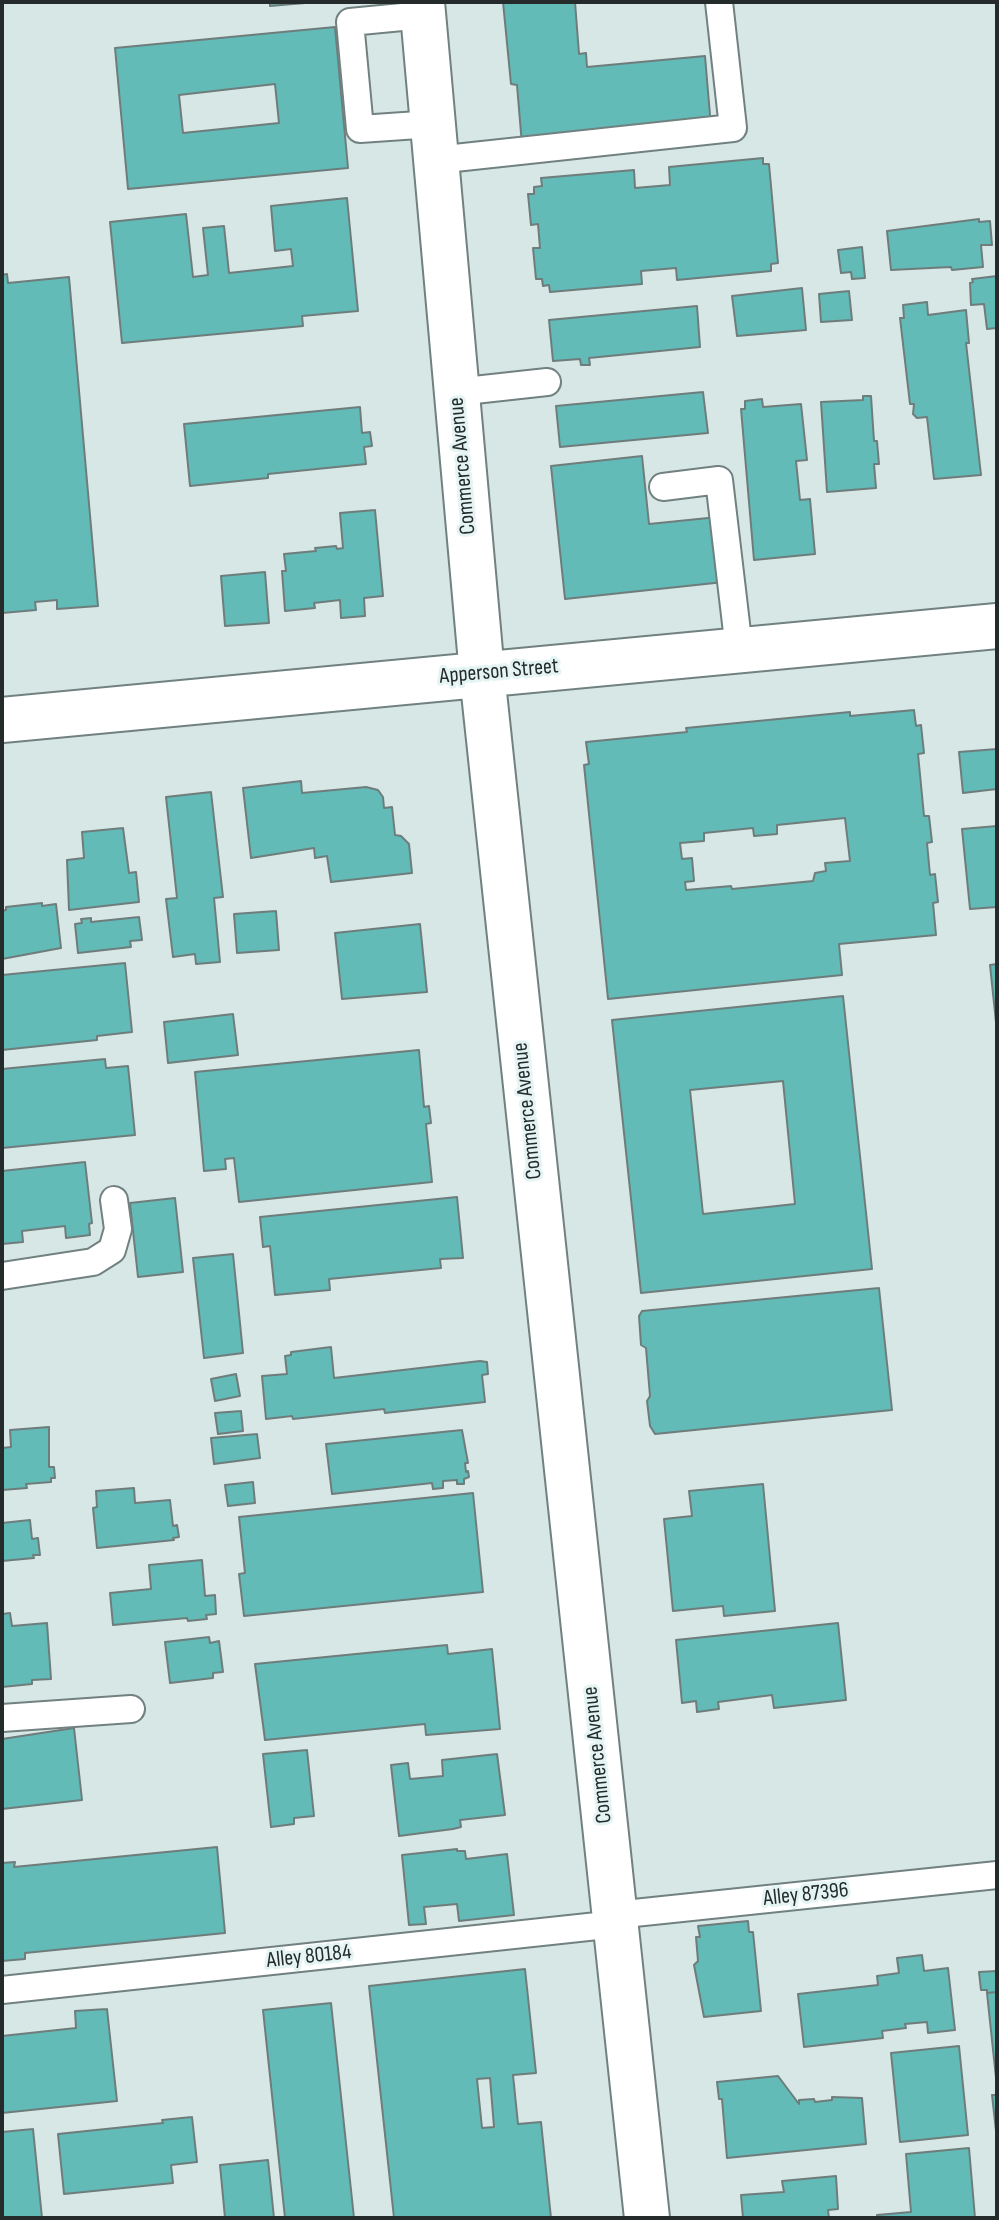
<!DOCTYPE html>
<style>
body{margin:0}
#map{position:relative;width:999px;height:2220px;overflow:hidden;background:#d6e7e6;font-family:"Sofia Sans Condensed",sans-serif}
canvas{display:block}
.frame{position:absolute;inset:0;border:4px solid #252b2b;pointer-events:none}
</style>
<div id="map">
<canvas width="999" height="2220"></canvas>
<div class="frame"></div>
</div>
<script>
const ctx = document.querySelector('canvas').getContext('2d');
ctx.lineJoin = 'round';
function fill(path, color) { ctx.fillStyle = color; ctx.fill(path, 'evenodd'); }
const poly = rows => new Path2D(rows.map(r => 'M' + r).join(''));
function trace(path, color, width, dash) { ctx.strokeStyle = color; ctx.lineWidth = width; ctx.lineCap = dash ? 'butt' : 'round'; ctx.setLineDash(dash || []); ctx.stroke(path); }
function drawText(font, color, halo, rows, align = 'center') {
  ctx.font = font + ' "Sofia Sans Condensed",sans-serif'; ctx.lineWidth = 6; ctx.setLineDash([]); ctx.textBaseline = 'middle'; ctx.strokeStyle = halo; ctx.fillStyle = color; for (const [text, x, y, turn = 0] of rows) {
    ctx.save(); ctx.translate(x, y); ctx.rotate((+turn || 0) * Math.PI / 180); ctx.textAlign = isNaN(turn) ? turn : align; if (halo) ctx.strokeText(text, 0, 0); ctx.fillText(text, 0, 0); ctx.restore();
  }
}
const building = poly([
 [270,2,317,2,270,6,270,2],
 [503,2,575,2,579,54,586,53,587,67,705,56,711,127,522,145,517,85,511,84,503,2],
 [335,27,348,168,128,189,115,48,335,27],
 [275,84,279,123,183,133,179,95,275,84],
 [763,158,763,164,769,164,778,263,771,264,771,271,677,280,676,268,641,271,642,284,550,292,549,285,543,286,542,279,536,279,533,248,540,248,538,224,531,225,528,194,534,194,534,187,542,186,541,178,634,170,635,188,670,185,669,167,763,158],
 [347,198,358,311,302,316,303,326,122,343,110,222,186,214,193,277,208,275,203,228,224,226,229,273,293,266,291,249,275,251,271,206,347,198],
 [979,219,979,222,990,221,992,245,981,245,983,267,952,270,951,267,891,270,887,231,979,219],
 [862,247,865,278,852,279,851,272,841,273,838,250,862,247],
 [7,274,8,283,69,277,98,606,57,609,57,600,35,602,36,610,2,613,2,275,7,274],
 [997,276,997,328,987,329,984,304,971,305,970,283,973,282,972,279,997,276],
 [802,288,806,330,737,336,732,296,802,288],
 [849,291,852,320,821,322,819,294,849,291],
 [927,302,928,315,966,310,969,343,966,343,981,475,934,479,927,417,917,418,913,414,914,404,910,404,900,318,904,318,903,305,927,302],
 [697,306,700,347,589,358,590,365,581,365,580,359,553,361,549,320,697,306],
 [703,392,708,433,560,447,556,406,703,392],
 [863,396,871,396,874,441,877,441,879,464,874,464,876,488,827,492,821,402,863,400,863,396],
 [762,399,763,407,801,404,807,460,796,461,800,500,810,499,815,554,754,560,741,409,745,409,745,401,762,399],
 [360,407,362,433,370,432,372,446,364,447,366,464,268,474,268,478,190,486,184,424,360,407],
 [642,456,649,524,718,517,724,582,565,599,551,466,642,456],
 [375,510,383,596,364,598,365,616,341,618,340,600,314,603,315,608,285,611,282,571,286,571,284,554,316,551,315,548,336,546,337,549,343,548,340,513,375,510],
 [265,572,269,623,225,626,221,576,265,572],
 [914,710,916,726,921,725,924,753,918,754,924,816,929,816,932,842,927,843,930,875,935,874,938,902,933,903,936,935,839,944,842,975,608,999,584,765,589,764,586,742,687,732,686,728,850,712,850,716,914,710],
 [845,818,850,861,825,863,826,871,815,873,813,881,732,889,731,886,686,890,685,882,694,881,692,858,682,859,680,843,704,841,704,833,753,828,754,836,777,834,777,825,845,818],
 [997,749,997,789,963,793,959,752,997,749],
 [301,781,302,793,366,787,378,790,383,797,384,808,392,807,395,835,401,836,409,844,412,873,331,882,327,856,315,858,314,848,251,858,243,788,301,781],
 [211,792,223,897,214,898,220,962,196,964,195,954,173,957,166,899,177,898,166,797,211,792],
 [997,826,997,907,970,909,962,829,997,826],
 [123,828,129,873,136,872,139,902,69,910,67,860,84,858,82,832,123,828],
 [42,903,42,906,56,904,61,948,2,959,2,911,6,910,6,907,42,903],
 [276,911,279,950,237,953,234,914,276,911],
 [139,917,142,940,130,941,131,947,78,953,75,924,82,923,81,919,91,918,91,922,139,917],
 [420,924,427,992,342,999,335,933,420,924],
 [125,963,132,1032,97,1036,97,1040,2,1050,2,975,125,963],
 [997,964,997,1032,990,965,997,964],
 [843,996,872,1269,641,1293,612,1020,843,996],
 [783,1081,795,1204,703,1214,690,1090,783,1081],
 [233,1014,238,1055,168,1063,164,1022,233,1014],
 [419,1050,424,1107,429,1106,431,1123,426,1124,432,1182,239,1202,234,1158,225,1159,226,1169,204,1171,195,1072,419,1050],
 [105,1059,106,1068,128,1066,135,1135,2,1148,2,1069,105,1059],
 [85,1162,92,1223,89,1224,90,1235,66,1238,65,1226,22,1231,23,1242,2,1244,2,1171,85,1162],
 [457,1197,463,1258,440,1259,441,1268,329,1279,330,1290,275,1295,270,1246,263,1247,260,1217,457,1197],
 [175,1198,183,1272,138,1277,130,1203,175,1198],
 [233,1254,243,1353,204,1358,193,1258,233,1254],
 [879,1288,892,1410,655,1434,650,1426,647,1401,650,1396,646,1348,641,1345,639,1316,642,1311,879,1288],
 [331,1347,334,1378,480,1361,487,1362,488,1374,482,1375,485,1402,385,1413,384,1409,293,1419,292,1416,266,1419,262,1376,287,1374,285,1356,291,1355,291,1352,331,1347],
 [236,1374,240,1396,215,1401,211,1379,236,1374],
 [241,1411,243,1431,218,1434,215,1413,241,1411],
 [49,1427,49,1467,54,1467,55,1478,51,1478,51,1482,26,1484,27,1488,2,1490,2,1448,11,1447,10,1430,49,1427],
 [462,1430,468,1463,465,1463,466,1472,468,1471,469,1477,464,1479,464,1484,457,1484,457,1480,443,1481,443,1488,433,1489,432,1483,332,1494,326,1444,462,1430],
 [257,1434,260,1458,214,1464,211,1438,257,1434],
 [253,1482,255,1503,228,1506,225,1485,253,1482],
 [763,1484,775,1611,724,1616,723,1606,673,1611,664,1519,692,1516,689,1491,763,1484],
 [134,1488,135,1503,170,1500,173,1526,177,1525,179,1537,173,1538,174,1540,97,1548,93,1508,97,1507,96,1491,134,1488],
 [473,1493,483,1592,244,1616,239,1574,245,1573,239,1517,473,1493],
 [30,1520,32,1539,38,1538,40,1555,33,1555,34,1558,2,1561,2,1523,30,1520],
 [202,1560,205,1596,215,1595,216,1614,206,1615,207,1619,188,1621,187,1618,113,1625,110,1593,151,1589,149,1565,202,1560],
 [10,1613,12,1626,47,1623,51,1679,32,1680,32,1684,2,1687,2,1614,10,1613],
 [838,1623,846,1700,774,1708,772,1695,718,1702,719,1709,697,1712,696,1701,682,1703,676,1640,838,1623],
 [209,1637,210,1643,219,1641,223,1672,213,1673,213,1678,170,1683,165,1642,209,1637],
 [447,1645,448,1654,492,1649,500,1729,426,1735,425,1724,265,1740,255,1664,447,1645],
 [74,1728,82,1800,2,1809,2,1739,74,1728],
 [307,1750,314,1816,294,1818,294,1824,271,1827,263,1754,307,1750],
 [497,1754,505,1815,460,1820,461,1827,453,1829,399,1836,391,1765,408,1763,410,1779,443,1776,442,1760,497,1754],
 [217,1847,225,1933,25,1953,25,1959,2,1961,2,1863,15,1862,14,1867,217,1847],
 [457,1849,457,1851,465,1851,466,1859,507,1854,514,1915,459,1921,457,1904,424,1907,426,1924,409,1925,402,1855,457,1849],
 [748,1921,749,1932,753,1932,761,2011,704,2017,694,1965,698,1961,696,1937,700,1937,698,1926,748,1921],
 [922,1955,924,1971,948,1968,955,2030,928,2033,927,2022,905,2024,906,2028,882,2031,883,2038,804,2047,798,1994,878,1985,877,1976,899,1973,897,1958,922,1955],
 [525,1969,536,2073,513,2075,518,2124,541,2122,551,2218,394,2218,369,1986,525,1969],
 [490,2078,494,2127,482,2128,477,2079,490,2078],
 [997,1971,997,1992,987,1993,987,1990,981,1990,979,1972,997,1971],
 [997,1992,997,2078,996,2078,987,1993,997,1992],
 [331,2003,354,2218,285,2218,263,2010,331,2003],
 [107,2009,117,2101,2,2113,2,2036,76,2028,75,2011,107,2009],
 [959,2046,968,2135,900,2142,891,2053,959,2046],
 [778,2076,799,2104,799,2100,814,2099,815,2102,832,2100,832,2097,862,2098,866,2144,727,2158,722,2099,719,2099,717,2082,778,2076],
 [992,2095,997,2095,997,2140,992,2095],
 [192,2117,197,2162,171,2165,173,2183,64,2194,58,2134,163,2123,162,2120,192,2117],
 [33,2129,42,2218,2,2218,2,2132,33,2129],
 [969,2148,975,2218,877,2218,877,2215,911,2212,906,2154,969,2148],
 [268,2160,274,2218,225,2218,220,2165,268,2160],
 [836,2176,838,2209,828,2210,829,2218,743,2218,741,2195,784,2192,782,2181,836,2176]
]);
fill(building, '#62bbb7');
trace(building, '#6e7d7c', 2);
const lane = poly([
 [423,15,350,22,360,129,433,124],
 [436,160,733,128,719,2],
 [456,392,547,382],
 [663,487,719,480,739,649],
 [2,1276,93,1262,112,1250,118,1229,114,1200],
 [2,1718,131,1709],
 [615,1915,997,1875],
 [2,1990,616,1924]
]);
const secondary = poly([
 [422,2,482,674,647,2218],
 [2,720,997,626]
]);
trace(lane, '#718180', 30);
trace(secondary, '#718180', 48);
trace(lane, '#fff', 26);
trace(secondary, '#fff', 44);
drawText('22px', '#252b2b', '#e3f4f3', [
 ["Commerce Avenue",463,466,-95],
 ["Apperson Street",499,672,-5],
 ["Commerce Avenue",528,1111,-96],
 ["Commerce Avenue",598,1755,-96],
 ["Alley 87396",806,1895,-6],
 ["Alley 80184",309,1957,-6]
]);
</script>
